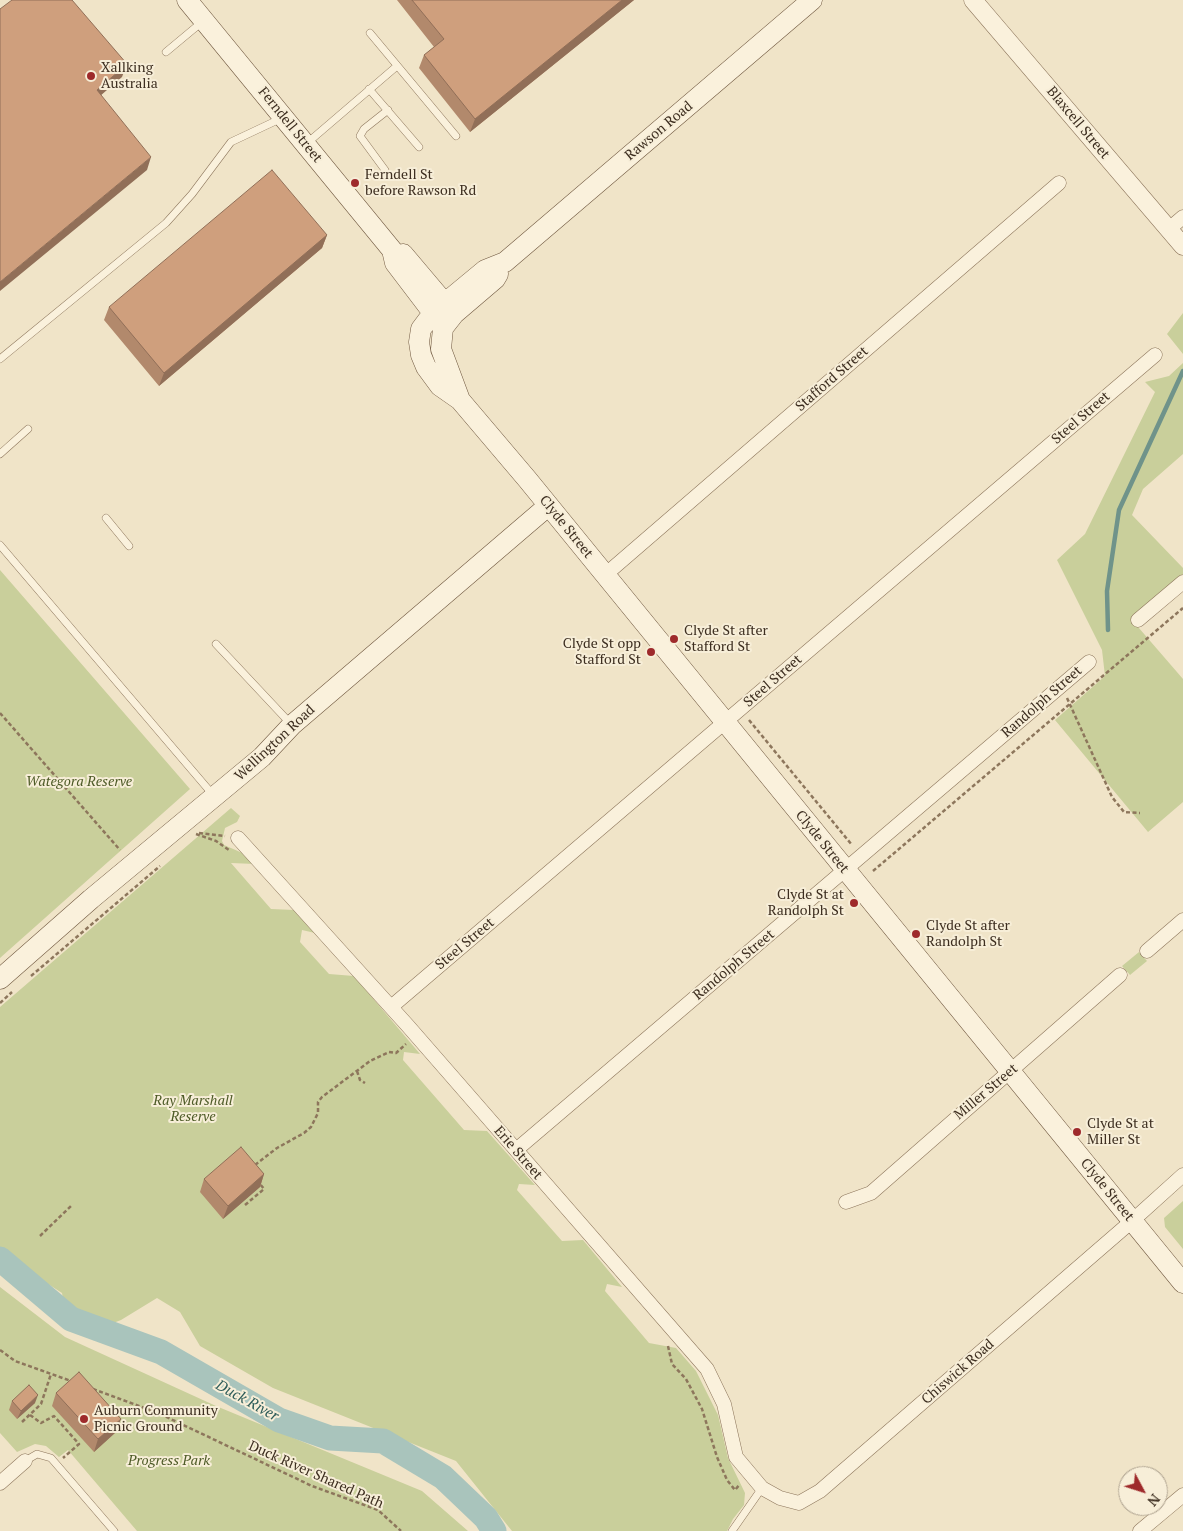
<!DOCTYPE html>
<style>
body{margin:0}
#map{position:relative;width:1183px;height:1531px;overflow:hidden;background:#f0e4c8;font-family:"PT Serif",serif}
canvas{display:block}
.north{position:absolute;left:1118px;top:1466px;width:50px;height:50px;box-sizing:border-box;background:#f7eed8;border:1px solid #ada18e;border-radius:50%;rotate:130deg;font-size:14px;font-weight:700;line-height:20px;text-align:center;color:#3d2e20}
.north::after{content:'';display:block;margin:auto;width:18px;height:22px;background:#9e2a2b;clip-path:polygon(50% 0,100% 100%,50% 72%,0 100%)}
</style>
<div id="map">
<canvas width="1183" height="1531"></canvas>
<div class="north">N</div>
</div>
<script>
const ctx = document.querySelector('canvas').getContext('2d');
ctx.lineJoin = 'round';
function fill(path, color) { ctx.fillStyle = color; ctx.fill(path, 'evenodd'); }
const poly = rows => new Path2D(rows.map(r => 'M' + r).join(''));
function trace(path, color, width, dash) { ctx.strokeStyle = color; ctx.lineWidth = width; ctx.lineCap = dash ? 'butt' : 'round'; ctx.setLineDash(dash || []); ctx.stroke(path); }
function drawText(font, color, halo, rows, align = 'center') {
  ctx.font = font + ' "PT Serif",serif'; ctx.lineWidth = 4; ctx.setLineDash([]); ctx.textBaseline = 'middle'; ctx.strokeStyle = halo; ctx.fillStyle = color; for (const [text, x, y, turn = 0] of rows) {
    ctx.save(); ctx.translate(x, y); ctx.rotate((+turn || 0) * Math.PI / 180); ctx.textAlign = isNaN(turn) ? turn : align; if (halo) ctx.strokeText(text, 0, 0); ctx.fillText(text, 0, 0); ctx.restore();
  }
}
fill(poly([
 [1183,313,1183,354,1167,334],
 [1183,363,1183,454,1143,489,1132,515,1183,568,1183,574,1132,620,1183,679,1183,802,1148,832,1055,720,1105,676,1102,650,1057,560,1085,534,1155,392,1145,382,1169,376],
 [0,570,190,789,0,958],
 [231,808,240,816,237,822,225,828,222,841,224,845,247,855,255,864,231,863,271,909,294,910,315,933,302,930,300,942,329,974,354,976,420,1054,404,1052,403,1060,464,1130,487,1131,535,1185,519,1184,517,1190,562,1241,583,1240,622,1287,607,1284,605,1291,649,1343,676,1348,696,1371,718,1415,728,1458,745,1493,744,1505,733,1519,727,1531,512,1531,456,1461,273,1388,200,1346,180,1312,157,1298,121,1320,103,1327,77,1315,64,1304,62,1293,0,1253,0,1007],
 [1139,952,1147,961,1130,975,1122,966],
 [1183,1201,1183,1249,1165,1227,1164,1218],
 [0,1287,65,1337,216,1406,422,1491,468,1531,137,1531,68,1450,59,1457,46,1446,35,1444,17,1452,0,1433]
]), '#c9cf9b');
trace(poly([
 [1108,630,1107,591,1119,510,1183,371]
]), '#6f938a', 4.5);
trace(poly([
 [0,1259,71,1319,161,1352,279,1420,330,1438,383,1441,443,1477,486,1518,494,1531]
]), '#a9c4bc', 25);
const service = poly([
 [370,33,456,136],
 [166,52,202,22],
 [369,89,419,147],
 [306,144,397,66],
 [385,170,360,136,364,129,388,110],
 [0,359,166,223,192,194,231,142,282,118],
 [0,454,28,429],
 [106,518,129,546],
 [0,545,214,796],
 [216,644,290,723],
 [25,1461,37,1454,51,1458,114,1531],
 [732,1531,762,1488]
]);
const minor = poly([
 [1169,229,1183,217],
 [605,575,1059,183],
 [1138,620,1183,582],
 [238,838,408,1026,707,1369,724,1404,736,1457,762,1488,780,1498,799,1503,820,1491,1132,1221,1183,1175],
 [1147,951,1183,920],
 [391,1007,1155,355],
 [516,1150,1089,662],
 [846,1202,871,1193,1120,975],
 [0,1483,25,1461],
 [1140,1531,1183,1495]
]);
const tertiary = poly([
 [973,0,1183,246]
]);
const secondary = poly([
 [187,0,392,250,395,263,433,313,445,324],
 [812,0,505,262,485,270,433,313,421,329,419,342,421,355,426,367,440,386,460,400,527,479,1183,1283],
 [403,254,452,312],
 [460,400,441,349,443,328,454,314,495,279,498,274],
 [0,979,91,899,262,757,292,725,548,506]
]);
trace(service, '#8d765c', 8);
trace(minor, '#8d765c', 15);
trace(tertiary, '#8d765c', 19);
trace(secondary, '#6f573f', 21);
trace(poly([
 [1067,698,1112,797,1124,812,1140,813],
 [0,713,120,850],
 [749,720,852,845],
 [199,833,225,836],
 [196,834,216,841,229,850],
 [873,871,1183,608],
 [31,976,160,866],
 [0,1003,12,992],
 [357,1071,360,1080,365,1083],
 [255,1165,277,1148,304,1133,311,1127,318,1113,318,1102,322,1097,370,1061,389,1052,396,1053,406,1044],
 [245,1205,264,1189,260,1184],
 [40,1236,71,1206],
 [668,1346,672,1364,686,1379,702,1409,717,1457,727,1480,735,1490,740,1484],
 [0,1350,15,1361,71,1381],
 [93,1389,158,1413,312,1486,378,1510,401,1531],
 [30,1415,41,1423,54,1416,79,1444,63,1458],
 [22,1422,41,1404,51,1374]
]), '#8d765c', 2.5, [4, 2.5]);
trace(service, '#faf1dc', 7);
trace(minor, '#faf1dc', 14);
trace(tertiary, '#faf1dc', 18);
trace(secondary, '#faf1dc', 20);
fill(poly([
 [397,0,634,0,470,132,419,68,424,55,434,47],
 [327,235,322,248,159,386,104,320,109,307],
 [264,1174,260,1187,223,1219,200,1192,204,1179],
 [56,1393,116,1432,94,1452,52,1406],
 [12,1401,35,1403,17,1419,9,1410]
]), '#b2896c');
fill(poly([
 [622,0,634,0,470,132,475,119],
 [127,64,122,77,92,103,97,90],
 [151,157,147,170,0,291,0,282],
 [327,235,322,248,159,386,164,373],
 [264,1174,260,1187,223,1219,228,1206],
 [38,1395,35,1403,17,1419,21,1411],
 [121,1419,116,1432,94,1452,98,1439]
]), '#916f58');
const building = poly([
 [12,0,72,0,127,64,97,90,151,157,0,282,0,9,12,0],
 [412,0,622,0,475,119,424,55,444,39,412,0],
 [272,170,327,235,164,373,109,307,272,170],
 [241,1147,264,1174,228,1206,204,1179,241,1147],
 [79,1372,121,1419,98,1439,56,1393,79,1372],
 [29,1385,38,1395,21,1411,12,1401,29,1385]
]);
fill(building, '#cf9f7d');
trace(building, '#916f58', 1);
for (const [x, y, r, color] of [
 [91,76,5,"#9e2a2b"],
 [355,183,5,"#9e2a2b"],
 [674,639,5,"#9e2a2b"],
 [651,652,5,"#9e2a2b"],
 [854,903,5,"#9e2a2b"],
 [916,934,5,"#9e2a2b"],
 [1077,1132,5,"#9e2a2b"],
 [84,1419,5,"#9e2a2b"]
]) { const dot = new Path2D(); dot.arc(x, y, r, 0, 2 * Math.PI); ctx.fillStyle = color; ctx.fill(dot); trace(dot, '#f7eed8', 2); }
drawText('14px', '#3d2e20', '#f7eed8', [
 ["Xallking",101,68],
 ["Australia",101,84],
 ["Ferndell St",365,175],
 ["before Rawson Rd",365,191],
 ["Clyde St after",684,631],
 ["Stafford St",684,647],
 ["Clyde St opp",641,644,"right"],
 ["Stafford St",641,660,"right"],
 ["Clyde St at",844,895,"right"],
 ["Randolph St",844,911,"right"],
 ["Clyde St after",926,926],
 ["Randolph St",926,942],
 ["Clyde St at",1087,1124],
 ["Miller St",1087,1140],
 ["Auburn Community",94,1411],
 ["Picnic Ground",94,1427]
], 'left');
drawText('14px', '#3d2e20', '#f7eed8', [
 ["Blaxcell Street",1078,123,50],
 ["Ferndell Street",290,125,51],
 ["Rawson Road",659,131,-40],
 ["Stafford Street",832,379,-41],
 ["Steel Street",1081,418,-41],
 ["Clyde Street",566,527,51],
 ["Steel Street",773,681,-41],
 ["Randolph Street",1042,702,-41],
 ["Wellington Road",275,743,-43],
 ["Clyde Street",822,842,51],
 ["Steel Street",465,944,-40],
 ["Randolph Street",734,965,-40],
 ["Miller Street",986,1092,-40],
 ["Erie Street",518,1153,49],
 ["Clyde Street",1107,1190,51],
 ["Chiswick Road",958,1372,-41],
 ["Duck River Shared Path",316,1475,24]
]);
drawText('italic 14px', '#4d5a26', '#f7eed8', [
 ["Wategora Reserve",79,782],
 ["Ray Marshall",193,1101],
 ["Reserve",193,1117],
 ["Progress Park",169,1461]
]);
drawText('italic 15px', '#2f5d5a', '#f7eed8', [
 ["Duck River",247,1401,29]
]);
</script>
